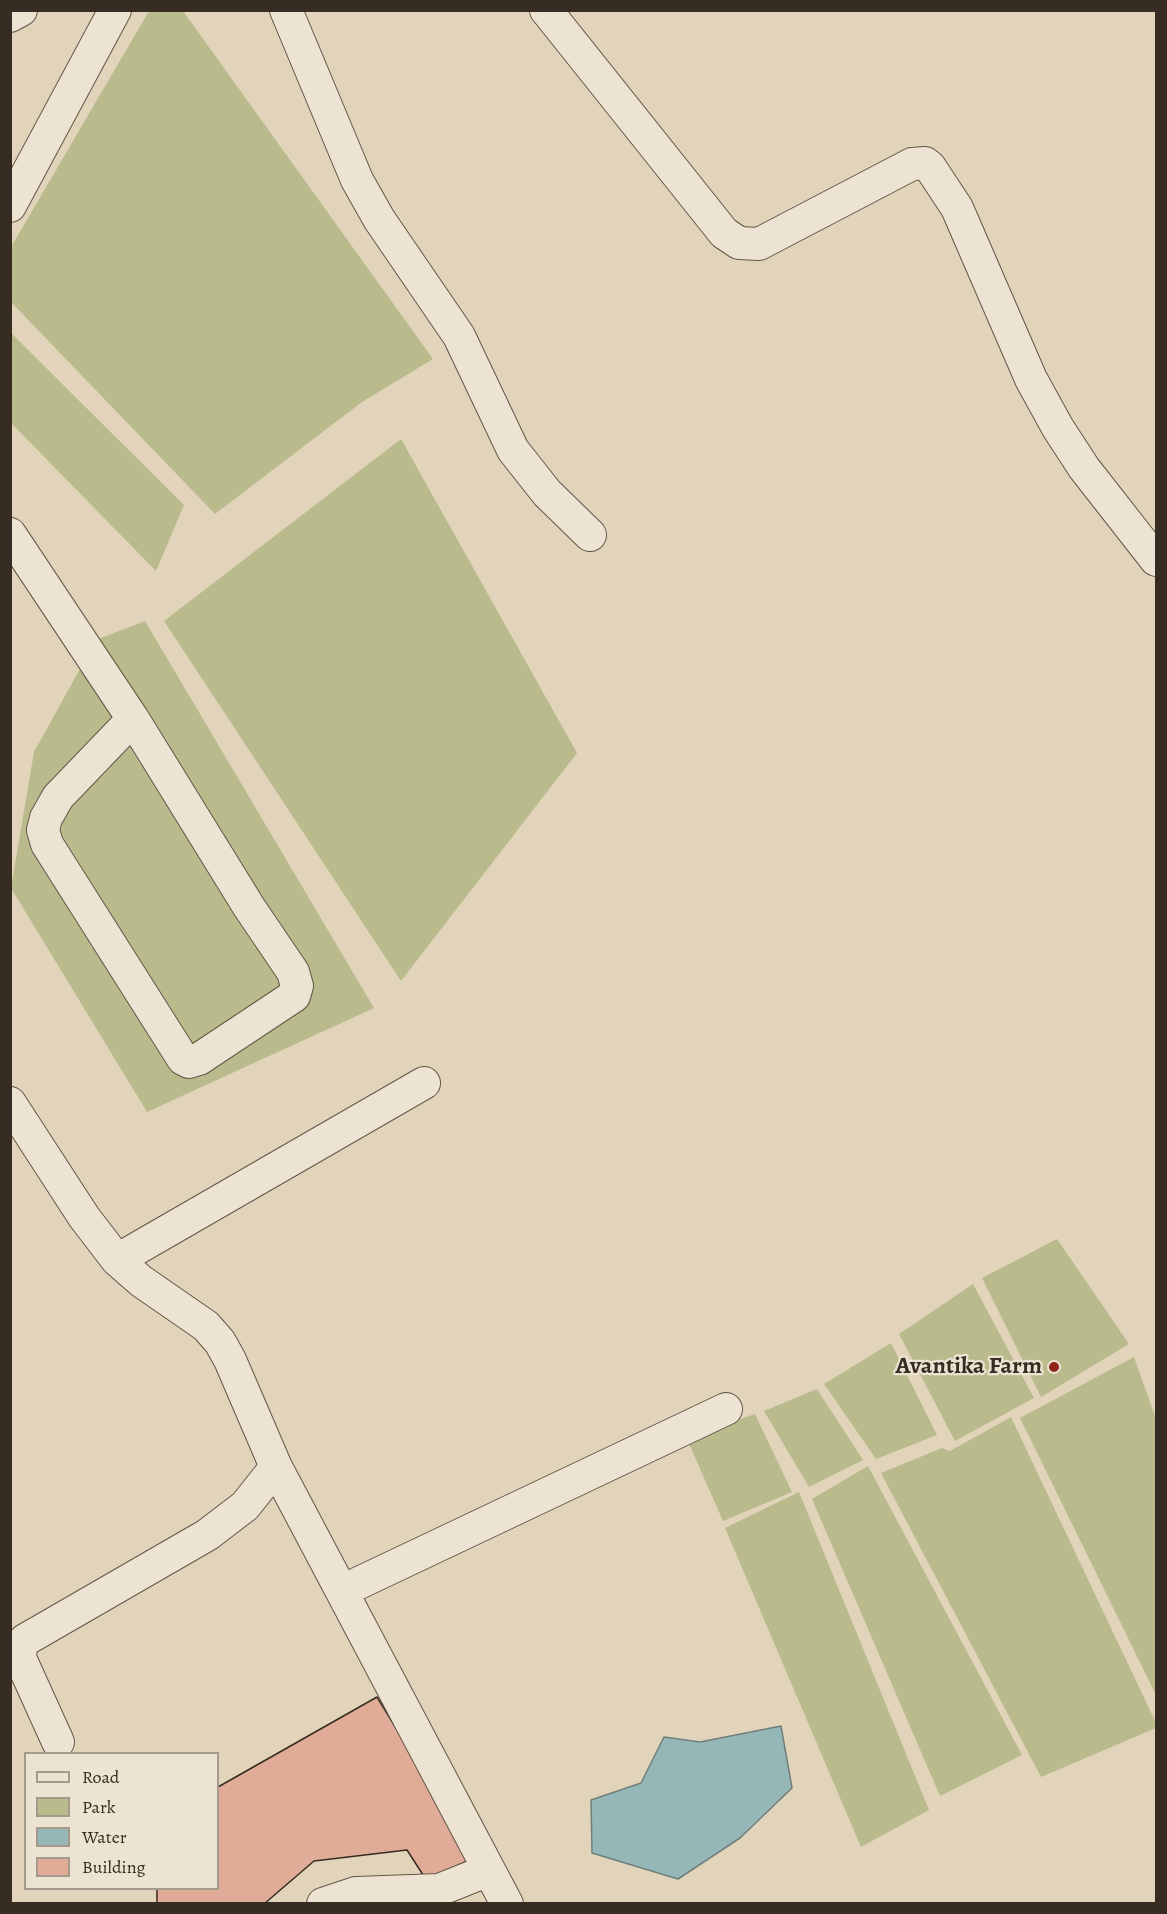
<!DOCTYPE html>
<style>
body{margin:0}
#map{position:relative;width:1167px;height:1914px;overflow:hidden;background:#e1d4bb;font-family:Alegreya,serif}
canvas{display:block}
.frame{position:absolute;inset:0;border:12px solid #362c21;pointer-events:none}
.legend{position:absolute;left:24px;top:1752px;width:195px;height:138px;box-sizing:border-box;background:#ece3d3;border:2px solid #a39a8c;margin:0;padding:8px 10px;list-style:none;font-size:18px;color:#362c21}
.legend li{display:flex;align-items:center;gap:12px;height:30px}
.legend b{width:30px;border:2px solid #a39a8c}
</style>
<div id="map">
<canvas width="1167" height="1914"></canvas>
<div class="frame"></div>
<ul class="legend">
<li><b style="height:8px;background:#ece3d3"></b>Road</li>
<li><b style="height:16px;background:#b9bb8c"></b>Park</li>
<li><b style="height:16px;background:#96b7b7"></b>Water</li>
<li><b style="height:16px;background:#e0ac98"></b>Building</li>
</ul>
</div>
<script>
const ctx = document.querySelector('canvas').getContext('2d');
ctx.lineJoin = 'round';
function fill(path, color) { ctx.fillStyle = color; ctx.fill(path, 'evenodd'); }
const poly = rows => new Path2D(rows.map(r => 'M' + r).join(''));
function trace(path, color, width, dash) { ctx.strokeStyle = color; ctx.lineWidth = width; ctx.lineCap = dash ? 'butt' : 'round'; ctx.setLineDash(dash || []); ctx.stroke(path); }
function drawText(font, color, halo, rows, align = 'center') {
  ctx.font = font + ' Alegreya,serif'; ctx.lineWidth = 4.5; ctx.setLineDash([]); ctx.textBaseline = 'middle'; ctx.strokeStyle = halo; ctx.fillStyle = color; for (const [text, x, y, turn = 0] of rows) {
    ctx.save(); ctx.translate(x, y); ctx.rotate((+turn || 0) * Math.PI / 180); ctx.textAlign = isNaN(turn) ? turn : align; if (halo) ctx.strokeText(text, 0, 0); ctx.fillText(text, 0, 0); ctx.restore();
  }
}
fill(poly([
 [149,11,183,11,433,359,362,402,215,514,11,302,11,247],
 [11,333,184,505,156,571,11,423],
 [401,439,577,753,401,981,164,621],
 [145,621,374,1008,147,1112,11,888,34,752,96,640],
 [1057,1239,1129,1344,1041,1397,982,1278],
 [973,1284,1034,1398,955,1441,899,1334],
 [891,1343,937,1435,876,1459,824,1384],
 [1134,1357,1156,1419,1156,1695,1020,1418],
 [817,1389,863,1460,809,1487,764,1411],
 [755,1414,792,1492,723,1521,686,1437],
 [1011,1417,1156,1723,1156,1728,1041,1777,881,1473,942,1448,950,1451],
 [868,1466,1022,1755,940,1796,812,1499],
 [799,1492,929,1810,861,1847,725,1528]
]), '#b9bb8c');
const water = poly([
 [781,1726,792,1788,740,1838,678,1879,592,1853,591,1800,641,1783,664,1737,700,1742,781,1726]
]);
fill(water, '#96b7b7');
trace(water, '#707f7b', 1.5);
const building = poly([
 [377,1697,475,1857,427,1881,407,1850,314,1861,264,1904,157,1904,157,1888,218,1888,218,1787,377,1697]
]);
fill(building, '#e0ac98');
trace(building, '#362c21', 1.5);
const minor = poly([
 [286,10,357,180,379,219,459,336,513,450,547,493,590,535],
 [546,10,724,233,739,243,759,244,912,164,925,163,930,167,957,208,1031,379,1058,428,1084,468,1156,560],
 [10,16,21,10],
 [10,206,115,10],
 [10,534,133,719,249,907,293,972,297,986,294,996,199,1059,189,1062,183,1059,47,844,43,830,46,818,58,797,133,719],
 [10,1103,84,1217,117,1260,141,1281,206,1326,220,1342,230,1360,276,1467,507,1904],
 [117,1260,424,1083],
 [342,1591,726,1409],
 [58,1742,20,1658,21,1645,25,1640,207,1535,245,1506,276,1467],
 [323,1904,356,1893,439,1890,489,1870]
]);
trace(minor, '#615648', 34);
trace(minor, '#ece3d3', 32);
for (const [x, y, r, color] of [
 [1054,1367,6,"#8f2418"]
]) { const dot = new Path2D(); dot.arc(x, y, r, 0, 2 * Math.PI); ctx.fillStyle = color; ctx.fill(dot); trace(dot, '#ece3d3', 2); }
drawText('bold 24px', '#362c21', '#ece3d3', [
 ["Avantika Farm",1042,1367]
], 'right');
</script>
